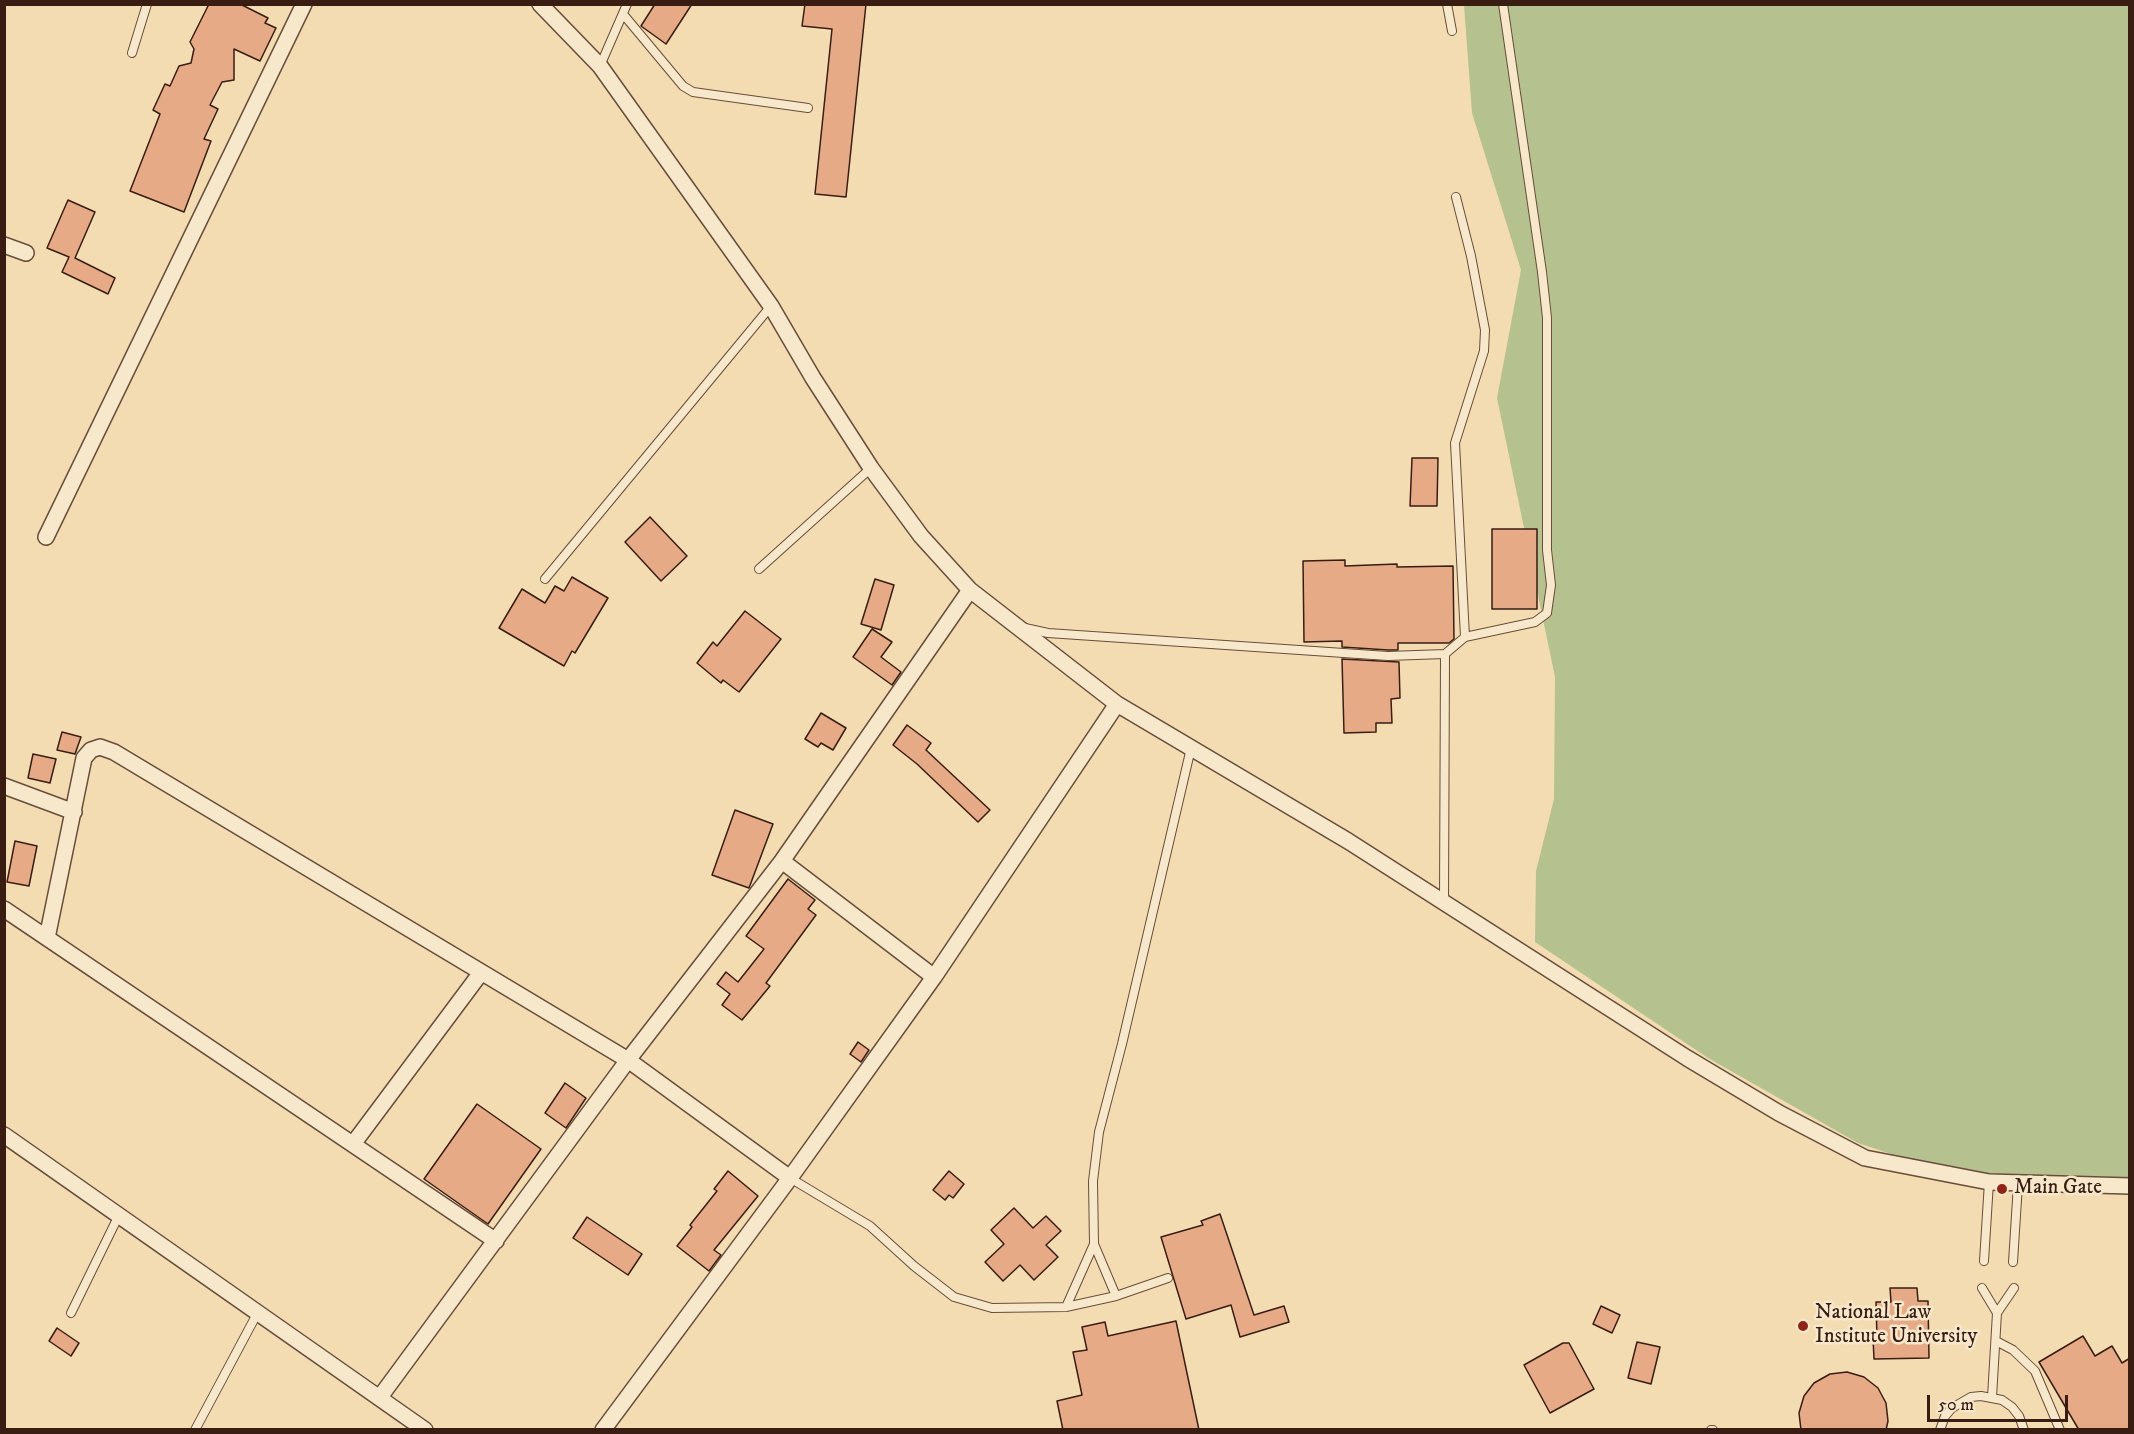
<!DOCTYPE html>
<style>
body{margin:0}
#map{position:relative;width:2134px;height:1434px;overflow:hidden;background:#f3dcb1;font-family:"IM FELL DW Pica",serif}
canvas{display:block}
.frame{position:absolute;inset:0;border:6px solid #391d12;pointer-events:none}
.scale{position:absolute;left:1927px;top:1395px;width:141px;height:27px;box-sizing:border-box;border:3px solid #391d12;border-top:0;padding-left:8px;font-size:18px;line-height:21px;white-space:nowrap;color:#391d12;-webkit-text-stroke:4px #f7e8cc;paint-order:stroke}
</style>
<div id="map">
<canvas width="2134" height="1434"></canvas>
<div class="frame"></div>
<div class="scale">50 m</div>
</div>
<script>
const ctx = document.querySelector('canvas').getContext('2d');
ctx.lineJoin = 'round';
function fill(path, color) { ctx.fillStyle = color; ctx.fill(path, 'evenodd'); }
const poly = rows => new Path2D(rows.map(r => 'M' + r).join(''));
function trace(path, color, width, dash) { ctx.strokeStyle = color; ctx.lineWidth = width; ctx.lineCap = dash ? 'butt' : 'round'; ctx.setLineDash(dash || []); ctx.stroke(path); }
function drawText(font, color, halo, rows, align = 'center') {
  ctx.font = font + ' "IM FELL DW Pica",serif'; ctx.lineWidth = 5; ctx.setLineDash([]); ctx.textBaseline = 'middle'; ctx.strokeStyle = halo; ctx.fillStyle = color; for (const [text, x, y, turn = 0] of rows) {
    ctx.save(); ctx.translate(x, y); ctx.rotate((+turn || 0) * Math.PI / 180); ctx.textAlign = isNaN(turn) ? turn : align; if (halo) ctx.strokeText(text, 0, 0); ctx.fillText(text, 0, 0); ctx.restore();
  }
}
fill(poly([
 [1464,5,2129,5,2129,1187,1975,1182,1858,1143,1708,1058,1535,942,1536,871,1554,799,1555,677,1497,398,1521,270,1472,113]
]), '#b5c28f');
const building = poly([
 [209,4,240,4,268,18,265,23,276,28,260,61,234,49,234,80,222,82,210,105,218,109,204,139,211,141,184,212,130,191,160,114,153,110,165,84,170,86,179,66,191,63,194,49,190,42,209,4],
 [655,4,692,4,666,44,641,26,655,4],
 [805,4,866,4,846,197,815,194,832,29,802,26,805,4],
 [68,200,95,212,75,258,115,278,108,294,62,272,69,257,47,248,68,200],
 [1412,458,1438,458,1437,506,1410,506,1412,458],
 [650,517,687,556,661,581,625,542,650,517],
 [1492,529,1537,529,1537,609,1492,609,1492,529],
 [1345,560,1345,566,1397,564,1397,567,1453,566,1454,639,1449,643,1398,643,1398,650,1388,650,1342,647,1342,641,1304,642,1303,561,1345,560],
 [572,577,608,598,575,653,572,651,564,666,499,628,522,589,545,603,555,586,564,591,572,577],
 [875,579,894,585,881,630,861,624,875,579],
 [745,611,781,639,739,692,723,680,721,683,697,663,713,642,717,646,745,611],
 [872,629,892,642,881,657,901,672,892,685,853,657,872,629],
 [1342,659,1399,662,1400,698,1391,699,1392,723,1376,723,1376,732,1344,733,1342,659],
 [821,713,846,728,833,750,821,743,818,747,805,739,821,713],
 [907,725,931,743,926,750,990,810,978,822,917,764,893,745,907,725],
 [62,732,81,737,75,754,57,750,62,732],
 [33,754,56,759,50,783,28,778,33,754],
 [735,810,773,824,749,888,712,875,735,810],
 [15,841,37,846,29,886,7,882,15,841],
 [788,879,815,900,808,909,816,915,766,983,770,986,742,1020,722,1005,730,994,717,984,726,972,738,982,764,949,746,936,788,879],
 [858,1042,869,1050,861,1062,850,1054,858,1042],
 [565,1083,586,1098,566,1128,545,1113,565,1083],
 [477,1104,541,1149,488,1224,424,1179,477,1104],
 [728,1171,758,1196,714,1250,721,1255,709,1271,677,1246,692,1227,690,1225,717,1191,714,1189,728,1171],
 [949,1171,964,1184,953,1198,949,1195,945,1200,933,1190,949,1171],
 [1014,1208,1033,1228,1046,1216,1061,1231,1046,1245,1058,1257,1034,1280,1020,1265,1003,1281,985,1262,1004,1244,991,1230,1014,1208],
 [1220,1214,1254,1315,1284,1306,1289,1322,1240,1337,1231,1305,1186,1319,1161,1237,1203,1225,1201,1221,1220,1214],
 [587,1217,642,1254,628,1275,573,1238,587,1217],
 [1890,1288,1917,1288,1918,1301,1928,1301,1929,1358,1874,1359,1873,1338,1877,1338,1876,1302,1891,1302,1890,1288],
 [1601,1306,1620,1315,1612,1333,1593,1324,1601,1306],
 [1176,1321,1199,1430,1063,1430,1057,1401,1082,1395,1073,1352,1087,1350,1082,1327,1105,1322,1108,1336,1176,1321],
 [57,1328,79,1343,71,1356,49,1341,57,1328],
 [2083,1336,2095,1356,2112,1346,2122,1363,2130,1358,2130,1430,2079,1430,2039,1362,2083,1336],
 [1637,1342,1660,1347,1651,1384,1628,1378,1637,1342],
 [1563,1343,1569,1343,1594,1389,1550,1413,1524,1365,1563,1343],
 [1847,1372,1864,1377,1878,1388,1886,1403,1888,1421,1886,1430,1801,1430,1799,1413,1804,1396,1814,1383,1830,1374,1847,1372]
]);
fill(building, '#e6aa87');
trace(building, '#391d12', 1.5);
const lane = poly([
 [1447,4,1452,31],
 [623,14,683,86,693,92,808,108],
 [132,53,147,4],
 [600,66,627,4],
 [759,569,871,468],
 [545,579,771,306],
 [1025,628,1048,633,1388,656,1445,654,1465,637,1455,443,1484,351,1485,330,1471,256,1456,197],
 [1465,637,1535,622,1547,613,1551,585,1547,550,1547,318,1542,272,1503,4],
 [1444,902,1445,654],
 [790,1178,870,1226,914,1266,954,1297,992,1308,1066,1307,1116,1296,1168,1278],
 [1984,1261,1989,1182],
 [2013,1262,2018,1184],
 [1982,1288,1997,1313],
 [1116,1296,1094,1244,1093,1181,1099,1132,1122,1044,1191,748],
 [1066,1307,1094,1244],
 [71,1313,119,1215],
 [1996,1341,2013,1350,2035,1371,2060,1430],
 [1992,1397,1997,1313,2014,1288],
 [195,1430,258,1312],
 [1711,1430,1713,1430],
 [1940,1430,1945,1416,1952,1408,1971,1397,1981,1396,2002,1400,2012,1407,2019,1416,2024,1430]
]);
const street = poly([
 [540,4,600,66,771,306,813,378,871,468,921,536,970,590,1117,704,1348,841,1687,1058,1779,1113,1865,1158,1989,1182,2130,1186],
 [4,245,26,253],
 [46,537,304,4],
 [4,786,74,812],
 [782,861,934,977],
 [4,909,496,1241],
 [47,938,84,758,91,750,100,747,114,752,628,1060,790,1178],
 [4,1135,425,1430],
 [353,1144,480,974],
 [380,1397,628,1060,782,861,970,590],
 [603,1430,790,1178,934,977,1117,704]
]);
trace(lane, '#684d3a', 10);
trace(street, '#684d3a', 18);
trace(lane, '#f7e8cc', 8);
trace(street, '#f7e8cc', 15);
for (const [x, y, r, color] of [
 [2002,1189,6,"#8f2418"],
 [1803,1326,6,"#8f2418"]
]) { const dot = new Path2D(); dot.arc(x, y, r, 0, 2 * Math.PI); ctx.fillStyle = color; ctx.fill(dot); trace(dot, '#f7e8cc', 2); }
drawText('21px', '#391d12', '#f7e8cc', [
 ["Main Gate",2014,1189],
 ["National Law",1815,1314],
 ["Institute University",1815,1338]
], 'left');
</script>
